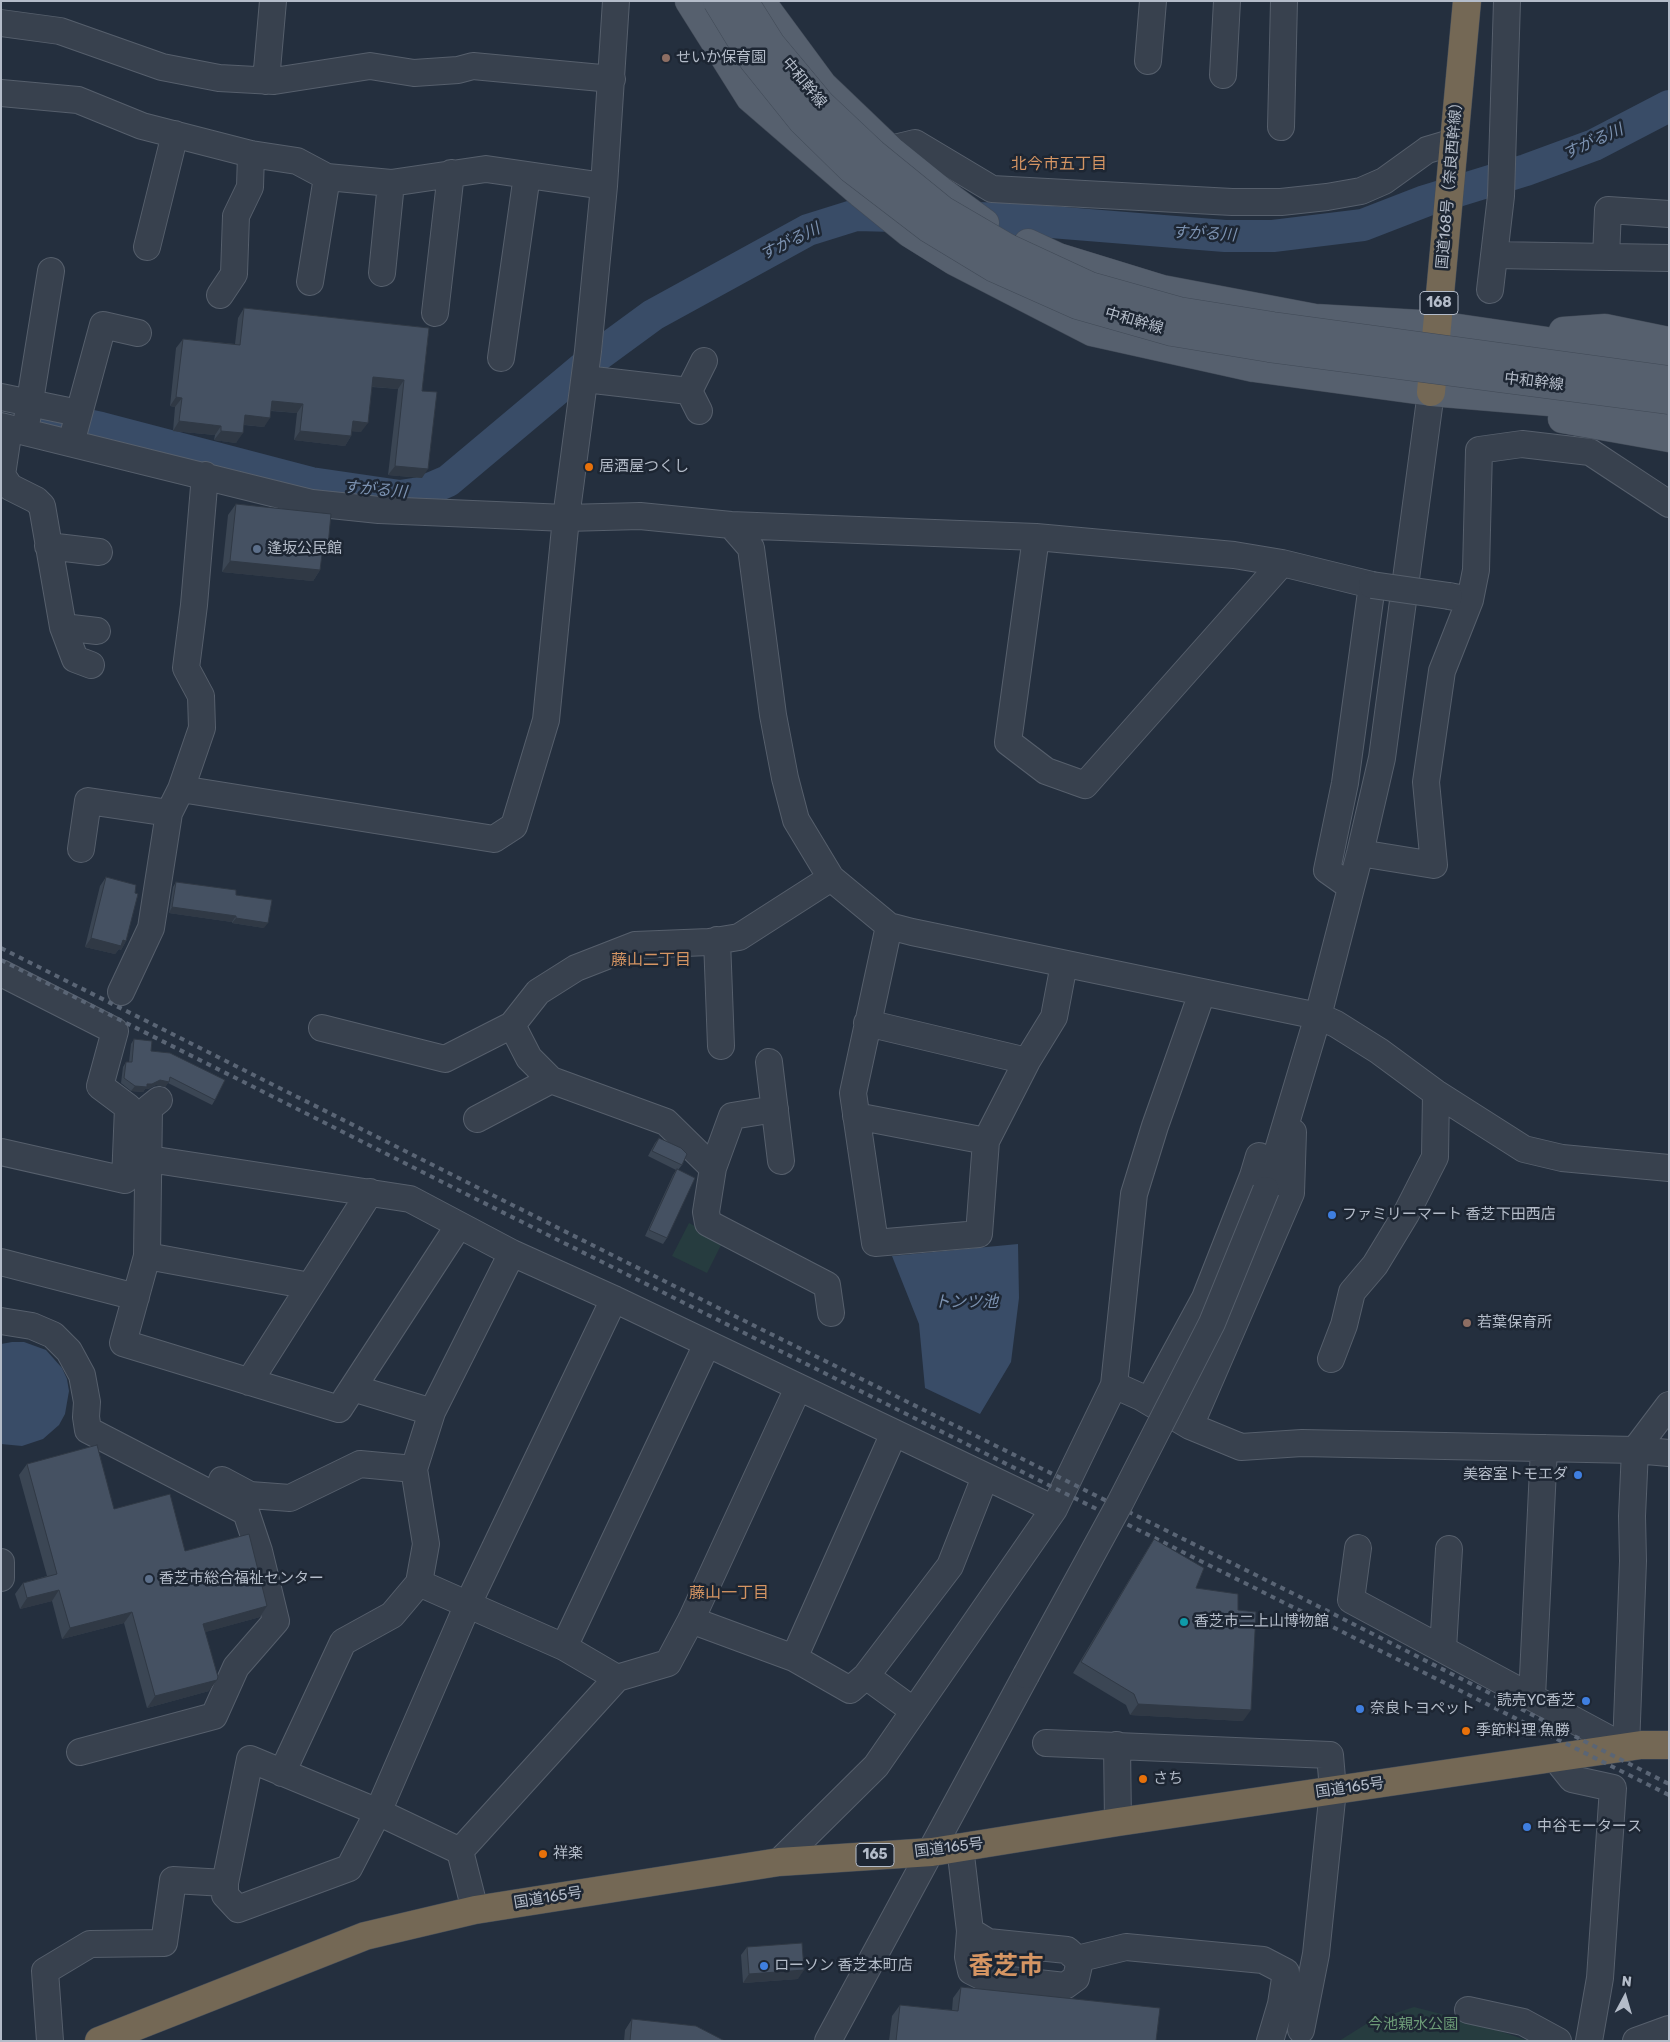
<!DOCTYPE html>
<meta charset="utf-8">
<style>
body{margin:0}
#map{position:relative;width:1670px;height:2042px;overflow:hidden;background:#242f3e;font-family:Rubik,sans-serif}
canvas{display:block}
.frame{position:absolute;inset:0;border:2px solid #b4bcc9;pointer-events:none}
.north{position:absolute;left:1600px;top:1972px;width:50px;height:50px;-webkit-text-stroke:4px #1d2633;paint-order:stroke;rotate:6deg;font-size:14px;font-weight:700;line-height:20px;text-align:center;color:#b4bcc9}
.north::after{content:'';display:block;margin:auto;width:18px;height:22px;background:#b4bcc9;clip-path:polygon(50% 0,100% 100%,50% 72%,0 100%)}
</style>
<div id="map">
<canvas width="1670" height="2042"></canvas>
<div class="frame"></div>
<div class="north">N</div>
</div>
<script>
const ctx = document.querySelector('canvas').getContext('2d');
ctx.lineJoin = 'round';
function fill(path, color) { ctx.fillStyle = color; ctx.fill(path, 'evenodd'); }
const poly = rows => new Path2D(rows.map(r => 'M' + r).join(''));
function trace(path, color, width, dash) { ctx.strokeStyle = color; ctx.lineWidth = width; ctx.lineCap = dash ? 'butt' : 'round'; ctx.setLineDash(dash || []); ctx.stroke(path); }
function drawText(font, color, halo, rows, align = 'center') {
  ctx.font = font + ' Rubik,"Noto Sans JP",sans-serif'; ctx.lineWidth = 5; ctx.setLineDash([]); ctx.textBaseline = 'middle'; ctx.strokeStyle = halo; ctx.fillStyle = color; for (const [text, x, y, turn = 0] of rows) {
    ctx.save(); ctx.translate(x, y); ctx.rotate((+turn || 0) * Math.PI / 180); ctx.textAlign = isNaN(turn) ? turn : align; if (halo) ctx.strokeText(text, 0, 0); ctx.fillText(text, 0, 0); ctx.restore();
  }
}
fill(poly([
 [689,1223,723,1241,707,1273,672,1256],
 [1414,2007,1476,2023,1529,2041,1339,2041,1371,2021]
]), '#263c3f');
fill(poly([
 [1018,1244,1019,1298,1011,1362,980,1414,925,1388,919,1324,892,1256],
 [12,1342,24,1342,46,1350,62,1368,67,1379,69,1391,65,1414,59,1425,43,1439,22,1446,1,1444,1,1344]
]), '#394c67');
trace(poly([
 [45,416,101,428,311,483,400,496,420,493,448,481,597,356,653,315,808,230,856,215,1014,219,1225,236,1273,236,1363,225,1425,201,1526,170,1594,145,1669,106]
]), '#394c67', 32);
const minor = poly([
 [1,23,60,31,162,67,219,78,274,81,370,66,414,73,458,70,473,66,612,79],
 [1148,61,1153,1],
 [1223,75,1227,1],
 [266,81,273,1],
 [1,93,78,100,142,126,251,154,297,161,327,177,391,183,486,169,604,186],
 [1281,127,1284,1],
 [890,149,915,143,992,189,1232,202,1281,202,1327,197,1361,191,1384,181,1427,150,1454,142],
 [147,247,175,134],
 [1494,255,1669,258],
 [1606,257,1608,210,1669,214],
 [382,273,391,183],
 [310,282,327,177],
 [1490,290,1501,196,1507,1],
 [220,295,234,274,236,216,250,187,251,154],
 [435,313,451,173],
 [501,358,527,175],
 [585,379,689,391,704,361],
 [689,391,699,411],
 [1,397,78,413],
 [1,426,312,503,379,510,566,518,640,516,731,525,1036,537,1234,555,1282,563,1372,585,1345,783,1327,870,1351,887],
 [9,428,2,475,10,487,36,500,42,506,63,627,75,659,91,665],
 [25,432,51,271],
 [71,443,103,325,138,333],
 [731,525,751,548,773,715,785,778,796,820,831,878,889,926,912,932,1318,1016,1336,1024,1379,1051,1436,1093,1524,1149,1562,1158,1669,1168],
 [1036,537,1008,742,1046,771,1085,785,1282,563],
 [48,546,99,552],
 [1449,596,1470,600,1476,570,1479,450,1522,444,1590,452,1669,504],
 [63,627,97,631],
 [181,789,494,839,514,826,546,720,566,518,588,351,604,186,616,1],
 [81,849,88,801,169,813],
 [1360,853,1434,865,1426,782,1442,671,1470,600],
 [889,926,853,1093,875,1243,979,1234,986,1141,1027,1061,1054,1017,1064,964],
 [717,940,721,1046],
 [1,973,115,1031,100,1086,128,1107,125,1180,1,1152],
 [121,992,151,928,169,813,181,789,202,728,201,696,186,668,194,605,205,475],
 [1202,993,1155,1126,1134,1194,1114,1385,1141,1397,1190,1426,1241,1447,1302,1443,1635,1450,1669,1453],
 [867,1023,1027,1061],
 [322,1028,445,1059,512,1025],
 [769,1062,781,1161],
 [159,1100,149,1108,147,1256,123,1343,339,1409,459,1225],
 [856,1116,986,1141],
 [477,1119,551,1080],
 [149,1159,410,1199,512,1253,614,1299,1054,1509,876,1766,779,1862],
 [713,1168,732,1116,775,1109],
 [1266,1190,1318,1016,1360,853,1382,758,1431,392],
 [147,1256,310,1286],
 [1,1262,136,1297],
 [831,1313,827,1285,708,1223,706,1212,713,1168,666,1122,551,1080,529,1058,512,1025,538,992,576,968,635,945,709,942,739,937,831,878],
 [1,1321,32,1326,53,1335,69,1351,82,1375,87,1402,86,1417,88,1430,246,1512,259,1551,276,1621,236,1667,214,1716,80,1752],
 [1331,1359,1344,1325,1352,1292,1375,1265,1406,1214,1435,1157,1436,1093],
 [249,1382,370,1192],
 [353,1388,432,1412],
 [1149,1401,1205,1298,1253,1176,1259,1156],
 [1190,1426,1291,1193,1293,1132],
 [222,1480,250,1495,290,1498,360,1464,414,1469],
 [1054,1509,1114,1385],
 [1358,1548,1351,1600,1626,1748,1633,1561,1632,1516,1635,1450,1669,1405],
 [1,1562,1,1578],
 [419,1583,564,1647,617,1678,668,1663,691,1620,798,1388],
 [691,1620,794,1658,894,1433],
 [564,1647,707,1344],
 [1443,1649,1449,1549],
 [794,1658,850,1690,866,1676,950,1566,985,1477],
 [866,1676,914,1711],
 [1532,1697,1544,1448],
 [1046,1743,1330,1755,1333,1790,1316,1954,1301,2030],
 [1117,1745,1118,1822],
 [1556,1759,1572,1779,1613,1788,1600,1978,1589,2041],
 [282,1773,343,1642,392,1615,419,1583,426,1544,414,1469,432,1412,512,1253],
 [960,1847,970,1931],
 [460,1851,617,1678],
 [475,1910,460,1851,378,1812,250,1759,225,1883,225,1895,238,1909,349,1868,378,1812,468,1604,614,1299],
 [970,1931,988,1942,1067,1950,1077,1959,1079,1965,1076,1978,1065,1986,983,1977,971,1971,968,1957,970,1931],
 [1077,1959,1126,1947,1263,1960,1286,1972,1281,2004,1270,2041],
 [1468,2010,1523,2022,1558,2041],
 [50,2041,45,1971,90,1944,164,1943,173,1880,225,1883],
 [828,2041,1026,1675],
 [1636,2041,1669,2029]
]);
const major = poly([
 [689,1,750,98,861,194,909,233,954,261,1092,332,1254,368,1431,392,1609,407,1669,416],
 [761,1,823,85,893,152,940,190,985,223],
 [1028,243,1058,257,1162,289,1315,318,1438,325,1669,359],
 [1563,331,1605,328,1669,341],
 [1562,419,1669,438]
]);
const highway = poly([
 [1431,392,1467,1],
 [99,2041,365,1936,475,1910,779,1862,932,1852,1118,1822,1641,1745,1669,1745]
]);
trace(minor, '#565f6c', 28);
trace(major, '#414a57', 29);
trace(highway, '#434c59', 29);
trace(minor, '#38414e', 26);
trace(major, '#56606e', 28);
trace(highway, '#746855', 28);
trace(poly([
 [1,948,606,1252,1294,1594,1669,1784],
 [1,960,498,1210,1669,1795]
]), '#5a6575', 4, [5, 5]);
const minorBridge = poly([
 [1372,585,1449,596],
 [1026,1675,1120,1503,1212,1323,1266,1190]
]);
const majorBridge = poly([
 [717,1,753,60,802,121,851,169,928,228,994,268,1077,305,1172,332,1269,348,1669,400],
 [744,1,771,44,821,104,873,153,943,210,1008,248,1090,286,1179,311,1273,326,1669,380]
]);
trace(minorBridge, '#565f6c', 28, []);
trace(majorBridge, '#414a57', 29, []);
trace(minorBridge, '#38414e', 26);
trace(majorBridge, '#56606e', 28);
fill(poly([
 [244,308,429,328,422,391,422,478,388,475,398,389,372,387,361,432,352,431,351,436,345,446,294,440,297,413,271,411,264,427,244,425,236,443,214,440,215,435,173,431,175,407,170,406,176,348,183,339,235,344,238,318],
 [236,504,322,554,320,570,313,581,222,572,228,515],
 [106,877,135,893,126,941,121,950,119,949,115,954,85,947,100,886],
 [176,882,236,895,264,928,232,923,232,922,169,913,173,887],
 [134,1039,215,1100,212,1105,168,1083,165,1087,156,1085,148,1089,145,1089,143,1092,131,1091,121,1083,123,1067,126,1062,129,1062,131,1044],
 [659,1138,682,1165,678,1170,667,1238,663,1244,645,1236,673,1175,676,1170,648,1156,655,1143],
 [27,1464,114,1509,185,1551,267,1606,260,1617,205,1632,209,1691,147,1708,124,1623,62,1639,52,1601,20,1609,15,1594,23,1583,47,1576,19,1475],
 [1154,1539,1196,1588,1243,1721,1130,1715,1126,1705,1073,1673,1147,1550],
 [747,1947,798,1979,743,1983,741,1955],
 [961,1987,1156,2041,889,2041,892,2016,900,2005,952,2010,953,1998],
 [632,2019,725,2041,624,2041,625,2030]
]), '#3b4654');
fill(poly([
 [373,377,404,380,398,389,366,386],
 [176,397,182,398,175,407,170,406],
 [272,401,303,404,297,413,265,410],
 [245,415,270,418,264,427,238,424],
 [179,421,221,426,215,435,173,431],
 [353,421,368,423,361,432,346,431],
 [221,431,243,433,236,443,214,440],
 [300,431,351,436,345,446,294,440],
 [395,466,428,469,422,478,388,475],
 [323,546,328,546,320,558],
 [230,561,320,570,313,581,222,572],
 [172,907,236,916,232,922,169,913],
 [236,918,268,923,264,928,232,923],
 [91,938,123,940,126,941,121,950,119,949,115,954,85,947],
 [160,1080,169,1082,165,1087,156,1085,148,1089,145,1089,143,1092,131,1091,135,1086],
 [59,1590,52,1601,20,1609,27,1598],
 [267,1606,260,1617,195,1635,203,1624],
 [132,1612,124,1623,62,1639,70,1628],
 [217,1680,209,1691,147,1708,155,1696],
 [1138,1704,1251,1710,1243,1721,1130,1715],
 [804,1970,798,1979,743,1983,749,1974]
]), '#303945');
const building = poly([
 [244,308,429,328,422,391,437,392,428,469,395,466,404,380,373,377,368,423,353,421,351,436,300,431,303,404,272,401,270,418,245,415,243,433,221,431,221,426,179,421,182,398,176,397,183,339,240,345,244,308],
 [236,504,331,514,328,546,323,546,320,570,230,561,236,504],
 [106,877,136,885,135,893,138,894,126,941,123,940,121,946,91,938,106,877],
 [176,882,236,890,236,895,272,900,268,923,236,918,236,916,172,907,176,882],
 [134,1039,152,1041,151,1051,170,1053,225,1080,215,1100,170,1077,169,1082,160,1080,152,1084,147,1084,147,1087,135,1086,124,1078,126,1062,132,1062,134,1039],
 [659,1138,681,1148,687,1154,682,1165,652,1151,659,1138],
 [677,1169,695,1178,667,1238,649,1230,677,1169],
 [97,1445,114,1509,170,1494,185,1551,249,1534,267,1606,203,1624,218,1677,217,1680,155,1696,132,1612,70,1628,59,1590,27,1598,23,1583,57,1574,27,1464,97,1445],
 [1154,1539,1204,1568,1196,1588,1238,1594,1238,1610,1256,1612,1251,1710,1138,1704,1134,1694,1081,1662,1154,1539],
 [802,1943,804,1970,749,1974,747,1947,802,1943],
 [961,1987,1160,2008,1156,2041,896,2041,900,2005,958,2011,961,1987],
 [632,2019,696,2026,725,2041,630,2041,632,2019]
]);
fill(building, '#455162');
trace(building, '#303945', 1);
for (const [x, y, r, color] of [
 [666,58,5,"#8d6e63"],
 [589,467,5,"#e8710a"],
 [257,549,5,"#5c6f8a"],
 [1332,1215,5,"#3f7fe0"],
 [1467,1323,5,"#8d6e63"],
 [1578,1475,5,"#3f7fe0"],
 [149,1579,5,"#5c6f8a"],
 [1184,1622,5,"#0f9aa8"],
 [1586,1701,5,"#3f7fe0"],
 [1360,1709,5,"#3f7fe0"],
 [1466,1731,5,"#e8710a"],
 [1143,1779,5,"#e8710a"],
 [1527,1827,5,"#3f7fe0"],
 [543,1854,5,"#e8710a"],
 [764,1966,5,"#3f7fe0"]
]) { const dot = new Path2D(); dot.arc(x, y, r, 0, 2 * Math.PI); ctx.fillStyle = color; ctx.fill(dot); trace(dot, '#1d2633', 2); }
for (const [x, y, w] of [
 [1439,303,38],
 [875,1855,38]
]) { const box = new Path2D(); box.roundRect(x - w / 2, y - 11.5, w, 23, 4); ctx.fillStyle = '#1d2633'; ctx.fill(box); trace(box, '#b4bcc9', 1); }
drawText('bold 14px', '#b4bcc9', null, [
 ["168",1439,303],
 ["165",875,1855]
]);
drawText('15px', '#b4bcc9', '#1d2633', [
 ["せいか保育園",676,58],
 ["居酒屋つくし",599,467],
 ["逢坂公民館",267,549],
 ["ファミリーマート 香芝下田西店",1342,1215],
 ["若葉保育所",1477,1323],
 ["美容室トモエダ",1568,1475,"right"],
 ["香芝市総合福祉センター",159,1579],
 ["香芝市二上山博物館",1194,1622],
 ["読売YC香芝",1576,1701,"right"],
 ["奈良トヨペット",1370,1709],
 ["季節料理 魚勝",1476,1731],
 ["さち",1153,1779],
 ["中谷モータース",1537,1827],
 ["祥楽",553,1854],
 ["ローソン 香芝本町店",774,1966]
], 'left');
drawText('15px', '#b4bcc9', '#1d2633', [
 ["中和幹線",804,83,50],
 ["国道168号（奈良西幹線）",1450,182,-85],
 ["中和幹線",1134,321,16],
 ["中和幹線",1534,382,7],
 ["国道165号",1350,1788,-8],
 ["国道165号",949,1848,-7],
 ["国道165号",548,1898,-9]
]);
drawText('15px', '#6b9a76', '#1d2633', [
 ["今池親水公園",1413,2025]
]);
drawText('italic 16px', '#7c92b1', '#1d2633', [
 ["すがる川",1593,142,-24],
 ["すがる川",1204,234,3],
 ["すがる川",790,242,-26],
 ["すがる川",375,490,5],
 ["トンツ池",966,1302]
]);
drawText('16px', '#d59563', '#1d2633', [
 ["北今市五丁目",1059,164],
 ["藤山二丁目",651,960],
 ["藤山一丁目",729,1593]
]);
drawText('bold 25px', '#d59563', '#1d2633', [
 ["香芝市",1006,1967]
]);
</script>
